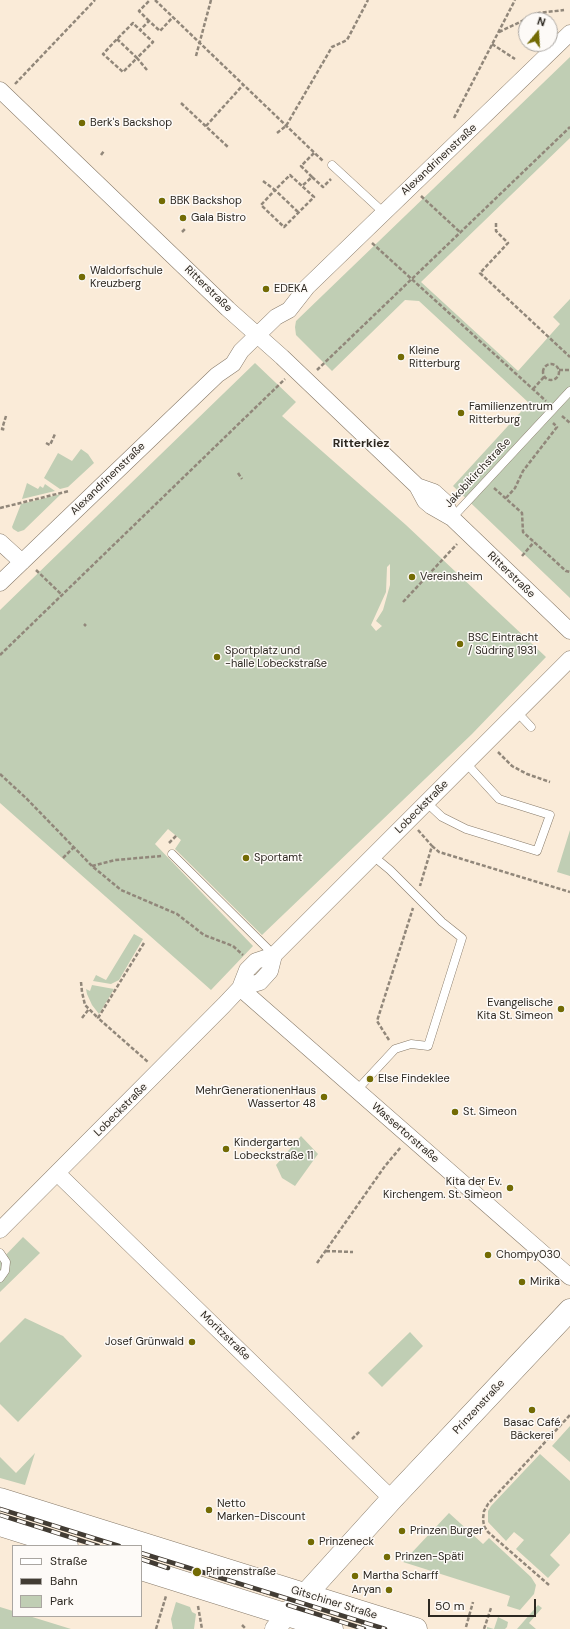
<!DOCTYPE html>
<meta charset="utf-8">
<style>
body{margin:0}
#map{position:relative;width:570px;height:1629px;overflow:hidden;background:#faebd8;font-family:"DM Sans",sans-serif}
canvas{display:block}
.legend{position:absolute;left:12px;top:1545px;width:130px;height:72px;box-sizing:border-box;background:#fdfaf7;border:1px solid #aaa6a1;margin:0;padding:5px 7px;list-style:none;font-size:12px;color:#2d2821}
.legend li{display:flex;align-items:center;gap:8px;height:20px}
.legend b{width:20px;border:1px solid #aaa6a1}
.north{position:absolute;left:518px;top:12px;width:40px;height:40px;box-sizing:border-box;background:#fdfaf7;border:1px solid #aaa6a1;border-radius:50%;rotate:18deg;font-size:11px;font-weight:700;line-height:16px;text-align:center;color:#2d2821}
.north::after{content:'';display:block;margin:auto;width:14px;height:18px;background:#736b04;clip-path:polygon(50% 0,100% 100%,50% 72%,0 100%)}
.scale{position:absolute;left:428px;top:1599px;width:108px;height:18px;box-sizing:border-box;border:2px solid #2d2821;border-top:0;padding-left:5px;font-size:12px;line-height:14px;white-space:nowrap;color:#2d2821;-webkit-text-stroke:3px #fdfaf7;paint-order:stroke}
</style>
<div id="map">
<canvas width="570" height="1629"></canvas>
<ul class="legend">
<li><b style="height:5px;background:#fff"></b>Straße</li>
<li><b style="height:5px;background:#423c34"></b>Bahn</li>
<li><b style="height:11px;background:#c0ceb4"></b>Park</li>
</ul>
<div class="north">N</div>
<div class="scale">50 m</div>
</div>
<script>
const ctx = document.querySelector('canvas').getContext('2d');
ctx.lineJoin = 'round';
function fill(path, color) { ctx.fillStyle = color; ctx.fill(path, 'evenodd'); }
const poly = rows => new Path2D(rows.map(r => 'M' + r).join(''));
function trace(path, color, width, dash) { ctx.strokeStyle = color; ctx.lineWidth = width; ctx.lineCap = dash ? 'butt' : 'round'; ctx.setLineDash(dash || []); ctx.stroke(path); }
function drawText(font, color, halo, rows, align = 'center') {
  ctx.font = font + ' "DM Sans",sans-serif'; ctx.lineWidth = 3; ctx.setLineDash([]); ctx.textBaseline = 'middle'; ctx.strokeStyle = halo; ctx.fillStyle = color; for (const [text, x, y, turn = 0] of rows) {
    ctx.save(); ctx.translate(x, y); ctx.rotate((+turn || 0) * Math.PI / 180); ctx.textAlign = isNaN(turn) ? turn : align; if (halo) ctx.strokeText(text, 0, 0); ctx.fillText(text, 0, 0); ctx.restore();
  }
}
fill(poly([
 [570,57,570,138,421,282,518,371,560,324,553,317,570,299,570,598,453,486,529,403,419,301,405,300,332,371,296,335,295,327,296,321],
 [255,363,296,402,282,416,406,525,546,657,472,734,262,935,175,849,181,840,168,829,155,844,253,946,211,990,0,803,0,610],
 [390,564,390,585,383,610,376,621,382,626,376,631,371,625,386,592,387,567],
 [81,449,88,454,94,463,68,487,60,489,44,478,58,453,72,461],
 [27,483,38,489,40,486,43,488,45,484,55,491,22,499],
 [61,494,24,530,18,532,13,529,12,527,21,504],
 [570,830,570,876,557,872],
 [134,934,143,939,119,980,111,984,93,981,96,975,106,980],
 [92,985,114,989,99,1014,92,1005,87,994,86,989,90,991],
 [301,1136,318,1154,295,1186,282,1178,276,1165],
 [23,1237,40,1253,0,1292,0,1261],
 [25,1318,63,1336,82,1356,18,1422,0,1404,0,1343],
 [410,1332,423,1346,382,1387,368,1373],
 [570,1426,570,1462,552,1446],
 [35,1453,25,1485,0,1478,0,1457,16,1473],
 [540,1454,570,1481,570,1533,550,1555,560,1565,548,1578,516,1549,524,1540,514,1532,506,1541,488,1522,488,1511,491,1506],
 [449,1513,483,1544,489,1538,531,1577,536,1585,534,1594,520,1610,507,1606,510,1596,403,1562],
 [176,1602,190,1607,192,1612,196,1614,194,1629,173,1629,171,1619],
 [538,1605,542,1608,529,1623,536,1629,517,1629],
 [0,1607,13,1611,13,1616,29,1616,71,1629,0,1629],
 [498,1617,508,1622,507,1627,505,1629,487,1629,487,1627,494,1629]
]), '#c0ceb4');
const service = poly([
 [332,165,383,212],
 [452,518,570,391],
 [517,712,531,727],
 [426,802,442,817,466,829,537,851,550,815,499,799,466,763],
 [172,854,274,955],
 [356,1091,395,1049,411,1044,428,1046,462,938,442,922,390,870,373,856],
 [0,1253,6,1262,5,1271,0,1278],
 [364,1629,365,1627,371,1626,379,1629]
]);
const minor = poly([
 [0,90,228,309,282,357,417,486,425,501,431,506,452,518,570,631],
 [417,486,434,492,445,502,452,518],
 [0,542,22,562],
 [0,583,217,375,233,364,241,351,276,317,289,310,307,287,570,33],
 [240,988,570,1277],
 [240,988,260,982,270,971,274,955],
 [57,1173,392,1499],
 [0,1230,224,1005,240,988,247,970,256,961,274,955,570,659]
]);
const tertiary = poly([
 [275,1629,287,1615]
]);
const secondary = poly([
 [0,1499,416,1629],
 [0,1525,67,1546],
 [141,1569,332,1629],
 [287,1615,392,1499,570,1310]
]);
trace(service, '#877a69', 9);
trace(minor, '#877a69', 17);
trace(tertiary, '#877a69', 21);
trace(secondary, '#877a69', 23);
trace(poly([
 [155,0,323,161],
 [149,21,139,11,150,0],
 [499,32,539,13,564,10],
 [117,39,137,58,123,72,103,54,117,39,133,23,140,30],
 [492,44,515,59],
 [196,56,211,0],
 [147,70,137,58,153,42,140,30,149,21,160,31,173,17],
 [15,84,95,0],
 [181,103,229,148],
 [454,118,515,0],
 [206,126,243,85],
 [277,133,286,126,332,47,347,40,368,0],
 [101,155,104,151],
 [312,177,301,166,314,153],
 [263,181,275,190,290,175,302,186,312,177,323,187,331,179],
 [421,196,461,233],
 [298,212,275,190,261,205,284,227,314,197,302,186],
 [496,223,496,231,508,243,480,273,570,357],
 [182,232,185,229],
 [372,243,546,401],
 '543 372a8 8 0 1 1 16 0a8 8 0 1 1-16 0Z',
 [317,370,570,127],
 [559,370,570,370],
 [533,389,544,377],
 [6,416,2,429,6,430],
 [562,416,570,423],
 [46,443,50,445,55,434],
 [238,473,242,479],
 [494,488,522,513,523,532,566,571,570,572],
 [506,498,515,488,523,471,557,427,553,423],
 [0,508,69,491],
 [522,556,534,542],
 [36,570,61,594],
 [403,602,457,544],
 [84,624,86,626],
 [0,655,285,379],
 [498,752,512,766,527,774,550,782],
 [0,774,26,798,92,866,121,890,177,914,204,935,233,946,243,955],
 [418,830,432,846,420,886],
 [169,843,177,835],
 [432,846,439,852,570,892],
 [63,858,73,848],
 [92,866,115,860,162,856],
 [144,943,98,1018,148,1062],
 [81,982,82,992,85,1005,98,1018],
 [82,1018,89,1009],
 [389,1040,377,1021,413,908],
 [326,1251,353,1252],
 [317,1263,385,1166,401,1147],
 [352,1439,360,1431],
 [549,1585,488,1532,484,1526,483,1519,484,1511,488,1504,570,1415],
 [198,1606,202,1629],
 [242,1625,245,1628],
 [466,1627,473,1602],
 [156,1629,166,1596],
 [484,1629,491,1608]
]), '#91877a', 2.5, [4, 2]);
trace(service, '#fff', 8);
trace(minor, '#fff', 16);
trace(tertiary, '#fff', 20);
trace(secondary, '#fff', 22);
const rail = poly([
 [0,1509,119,1546],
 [0,1515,98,1546],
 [141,1553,385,1629],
 [141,1559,168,1568],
 [288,1605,364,1629]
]);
trace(rail, '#423c34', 4.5);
trace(rail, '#fdfaf7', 3, [9]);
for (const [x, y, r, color] of [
 [82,123,4,"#736b04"],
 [162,201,4,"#736b04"],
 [183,218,4,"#736b04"],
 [82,277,4,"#736b04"],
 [266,289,4,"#736b04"],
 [401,357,4,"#736b04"],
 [461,413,4,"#736b04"],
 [412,577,4,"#736b04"],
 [460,644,4,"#736b04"],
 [217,657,4,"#736b04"],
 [246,858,4,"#736b04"],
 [561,1009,4,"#736b04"],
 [370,1079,4,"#736b04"],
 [324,1097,4,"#736b04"],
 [455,1112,4,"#736b04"],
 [226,1149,4,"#736b04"],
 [510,1188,4,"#736b04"],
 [488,1255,4,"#736b04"],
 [522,1282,4,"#736b04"],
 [192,1342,4,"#736b04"],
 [532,1410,4,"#736b04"],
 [209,1510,4,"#736b04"],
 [402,1531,4,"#736b04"],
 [311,1542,4,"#736b04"],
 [387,1557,4,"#736b04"],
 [197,1572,5,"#736b04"],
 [355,1576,4,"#736b04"],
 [389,1590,4,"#736b04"]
]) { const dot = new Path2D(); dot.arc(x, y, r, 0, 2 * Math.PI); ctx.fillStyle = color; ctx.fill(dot); trace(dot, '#fdfaf7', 1.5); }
drawText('11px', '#2d2821', '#fdfaf7', [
 ["Berk's Backshop",90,123],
 ["BBK Backshop",170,201],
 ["Gala Bistro",191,218],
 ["Waldorfschule",90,271],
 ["Kreuzberg",90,284],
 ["EDEKA",274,289],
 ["Kleine",409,351],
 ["Ritterburg",409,364],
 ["Familienzentrum",469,407],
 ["Ritterburg",469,420],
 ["Vereinsheim",420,577],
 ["BSC Eintracht",468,638],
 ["/ Südring 1931",468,651],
 ["Sportplatz und",225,651],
 ["-halle Lobeckstraße",225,664],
 ["Sportamt",254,858],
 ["Evangelische",553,1003,"right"],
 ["Kita St. Simeon",553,1016,"right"],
 ["Else Findeklee",378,1079],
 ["MehrGenerationenHaus",316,1091,"right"],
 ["Wassertor 48",316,1104,"right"],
 ["St. Simeon",463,1112],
 ["Kindergarten",234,1143],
 ["Lobeckstraße 11",234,1156],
 ["Kita der Ev.",502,1182,"right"],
 ["Kirchengem. St. Simeon",502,1195,"right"],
 ["Chompy030",496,1255],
 ["Mirika",530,1282],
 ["Josef Grünwald",184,1342,"right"],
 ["Basac Café",532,1423,"center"],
 ["Bäckerei",532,1436,"center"],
 ["Netto",217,1504],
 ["Marken-Discount",217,1517],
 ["Prinzen Burger",410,1531],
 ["Prinzeneck",319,1542],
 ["Prinzen-Späti",395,1557],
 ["Prinzenstraße",206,1572],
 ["Martha Scharff",363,1576],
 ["Aryan",381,1590,"right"]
], 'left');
drawText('11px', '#2d2821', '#fdfaf7', [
 ["Alexandrinenstraße",439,160,-43],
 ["Ritterstraße",208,289,44],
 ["Jakobikirchstraße",478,473,-47],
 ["Alexandrinenstraße",108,479,-44],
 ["Ritterstraße",511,575,44],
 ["Lobeckstraße",422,807,-45],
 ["Lobeckstraße",121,1110,-45],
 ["Wassertorstraße",405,1133,41],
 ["Moritzstraße",225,1336,44],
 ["Prinzenstraße",479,1407,-47],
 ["Gitschiner Straße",334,1603,17]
]);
drawText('bold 12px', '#2d2821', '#fdfaf7', [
 ["Ritterkiez",361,444]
]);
</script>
